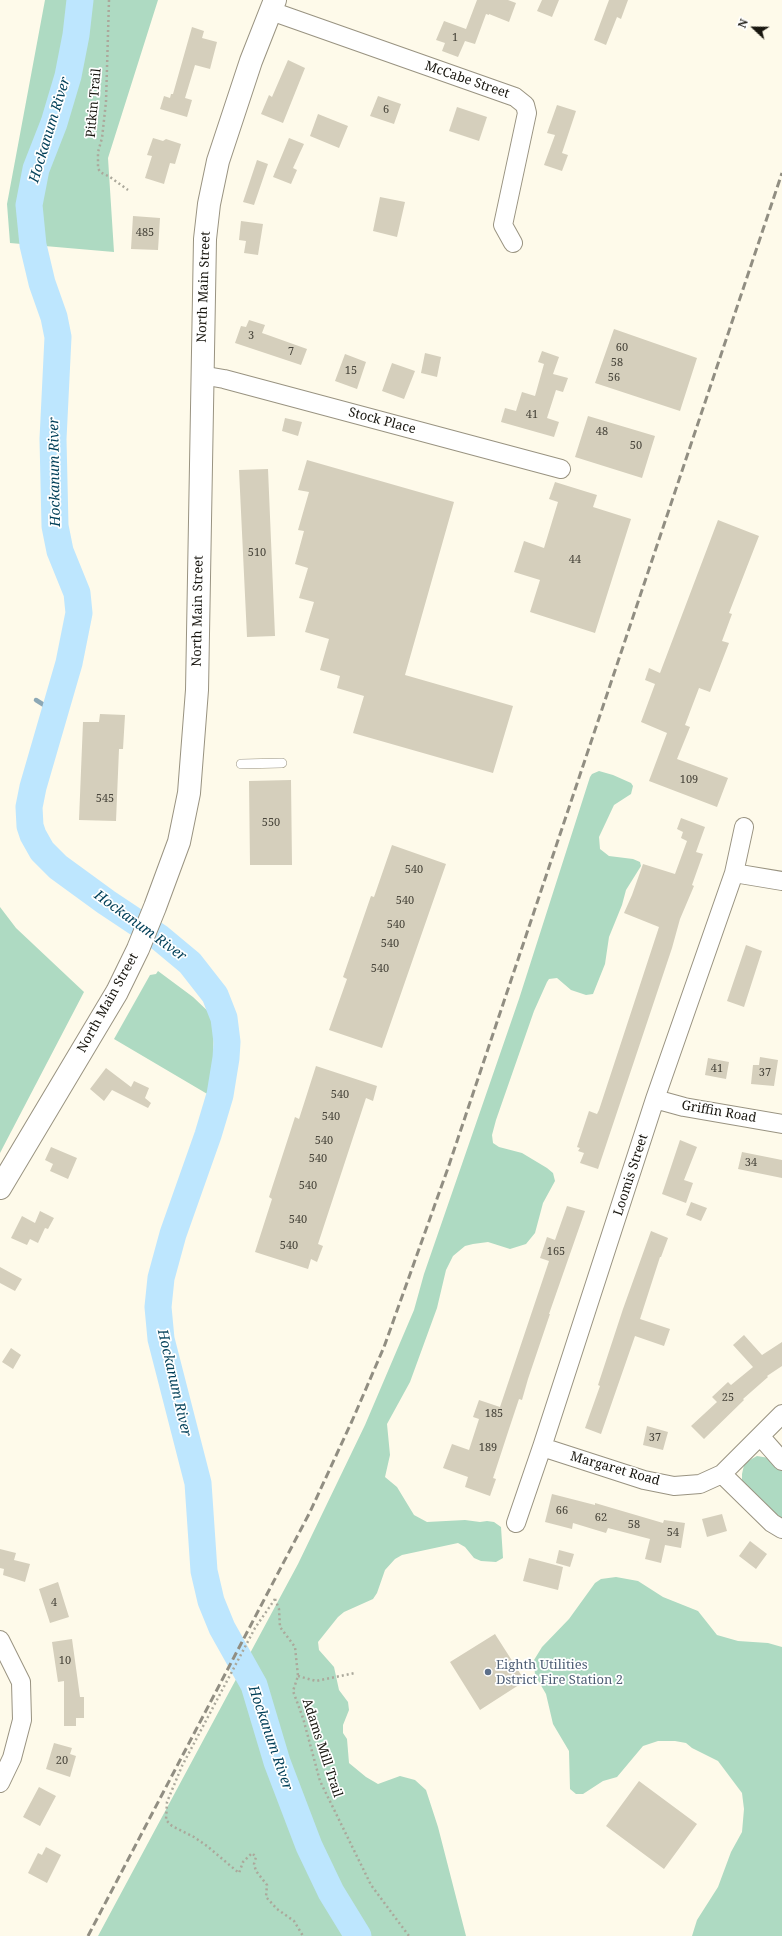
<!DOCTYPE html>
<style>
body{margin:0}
#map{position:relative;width:782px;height:1936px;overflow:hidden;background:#fefaea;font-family:"Noto Serif",serif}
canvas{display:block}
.north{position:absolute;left:734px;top:8px;width:40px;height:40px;-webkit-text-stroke:3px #fff;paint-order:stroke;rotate:292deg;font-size:11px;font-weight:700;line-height:16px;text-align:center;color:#18160f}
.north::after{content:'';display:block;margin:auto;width:14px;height:18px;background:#18160f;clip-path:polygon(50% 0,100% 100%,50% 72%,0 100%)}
</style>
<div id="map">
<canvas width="782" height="1936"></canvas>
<div class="north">N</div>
</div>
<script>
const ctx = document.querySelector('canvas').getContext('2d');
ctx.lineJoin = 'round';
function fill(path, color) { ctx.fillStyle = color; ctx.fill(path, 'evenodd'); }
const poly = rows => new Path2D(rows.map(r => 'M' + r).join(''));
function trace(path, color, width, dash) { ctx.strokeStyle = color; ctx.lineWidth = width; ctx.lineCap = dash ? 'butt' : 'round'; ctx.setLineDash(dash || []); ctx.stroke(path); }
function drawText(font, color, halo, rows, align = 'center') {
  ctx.font = font + ' "Noto Serif",serif'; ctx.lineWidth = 3.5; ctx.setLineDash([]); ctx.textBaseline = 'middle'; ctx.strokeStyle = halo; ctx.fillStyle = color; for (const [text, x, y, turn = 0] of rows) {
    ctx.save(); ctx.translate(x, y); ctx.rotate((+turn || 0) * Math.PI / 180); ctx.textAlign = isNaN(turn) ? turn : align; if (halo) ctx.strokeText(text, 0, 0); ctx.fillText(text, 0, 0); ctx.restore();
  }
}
fill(poly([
 [45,0,158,0,108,158,114,252,10,243,7,204],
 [599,771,613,775,631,783,633,786,631,794,614,805,599,837,600,849,609,856,633,859,640,862,641,866,626,890,622,905,609,937,605,964,593,994,586,995,571,990,557,978,549,979,547,982,534,1011,496,1120,492,1135,493,1143,499,1147,522,1153,547,1168,553,1173,555,1181,543,1203,535,1233,526,1244,510,1249,488,1242,473,1244,465,1246,453,1256,446,1270,437,1308,410,1382,387,1424,390,1455,385,1477,397,1487,414,1515,427,1522,465,1520,480,1522,487,1521,494,1522,501,1527,503,1558,496,1562,481,1561,474,1558,465,1547,458,1543,402,1555,395,1559,385,1570,377,1593,373,1599,344,1612,338,1617,318,1642,319,1650,334,1667,339,1690,348,1702,349,1710,343,1725,343,1733,347,1739,349,1763,366,1777,378,1784,400,1776,415,1780,426,1790,438,1827,466,1936,98,1936,298,1564,365,1425,414,1310,424,1274,519,999,590,777,592,774],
 [0,907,16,928,84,992,0,1153],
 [158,971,193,997,214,1017,213,1064,209,1095,114,1039,150,975,156,974],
 [757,1456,769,1458,782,1471,782,1523,742,1480,742,1474,744,1465,748,1461],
 [616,1577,638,1581,663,1597,698,1611,717,1635,738,1641,768,1643,782,1647,782,1936,692,1936,697,1920,718,1887,731,1852,742,1832,744,1809,742,1793,718,1761,692,1748,686,1743,675,1741,658,1741,643,1746,617,1777,603,1781,583,1794,576,1794,570,1789,569,1751,553,1724,546,1694,535,1675,534,1660,542,1647,569,1619,595,1583,601,1579]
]), '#aedac2');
trace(poly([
 [36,700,55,712]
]), '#8ca8b6', 4.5);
trace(poly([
 [80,0,76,35,68,76,54,123,36,169,29,205,33,245,42,283,54,317,58,337,53,439,55,526,60,551,77,593,79,613,69,663,33,787,29,807,30,826,33,835,42,851,58,867,106,902,160,938,190,963,215,995,224,1018,227,1042,226,1058,220,1095,208,1135,173,1234,161,1278,158,1307,161,1339,198,1483,204,1571,211,1601,222,1628,254,1685,277,1762,309,1846,331,1892,358,1936]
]), '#bde6fe', 27);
fill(poly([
 [477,0,508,0,516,3,509,22,489,14,489,15,486,14,475,44,465,41,458,57,442,51,445,43,436,40,444,21,466,29],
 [542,0,559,0,552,17,537,11],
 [609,0,628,0,621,19,617,17,606,45,594,40],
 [192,27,204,31,202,38,217,42,210,69,195,65,185,98,192,100,187,117,160,109,164,96,170,98,171,94,173,94],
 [288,60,305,68,283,123,261,114,269,95,272,97],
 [378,96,401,104,394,124,370,116],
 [557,105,576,111,562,153,568,155,562,171,544,165,555,135,547,133],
 [457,107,487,117,479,141,449,131],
 [318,114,348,126,339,148,310,136],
 [153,138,163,141,166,139,181,144,175,164,170,163,164,184,145,178,152,156,147,155],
 [289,138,304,144,293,168,297,170,291,184,273,177],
 [257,160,268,164,254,205,243,202],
 [380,197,405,202,397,237,373,231],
 [133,216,160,218,158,250,131,249],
 [241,221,263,224,258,255,244,253,246,241,239,240],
 [249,320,265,325,262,333,265,334,307,349,301,365,235,343,241,326,246,327],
 [614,329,697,358,680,411,595,383],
 [542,351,559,357,553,374,568,378,563,392,556,390,547,418,559,422,554,437,501,422,505,408,516,411,522,392,535,396,544,364,538,362],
 [425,353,441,357,437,377,421,373],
 [345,354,366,362,357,389,335,381],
 [392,363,415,371,404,399,382,391],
 [588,416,655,436,642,478,575,457],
 [285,418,302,422,298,436,282,431],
 [307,460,454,502,405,675,513,706,493,773,353,733,364,696,337,688,340,676,320,670,329,639,305,632,314,602,299,598,308,568,295,564,304,531,298,530,309,492,298,490],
 [268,469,275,636,247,637,239,470],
 [555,482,597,495,593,507,631,519,595,633,530,612,540,580,514,572,524,541,544,548,558,502,549,499],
 [718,520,759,536,729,613,732,614,722,641,729,643,710,692,699,688,685,725,690,727,677,759,728,778,717,807,649,781,667,733,641,722,655,684,645,680,649,668,660,673],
 [100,714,125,715,123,749,119,749,116,821,79,820,83,722,99,722],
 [291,780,292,865,250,865,249,781],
 [681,818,705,827,696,852,703,854,692,885,694,886,680,919,672,948,598,1169,580,1163,584,1153,578,1151,580,1148,577,1147,589,1111,597,1114,599,1110,659,927,624,913,632,895,643,864,675,874,687,841,681,838,683,832,677,829],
 [392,845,446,864,382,1048,329,1030,347,979,343,977,371,896,374,897],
 [746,945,762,951,744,1007,727,1001],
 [760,1057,778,1060,774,1086,751,1084,753,1065,759,1065],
 [708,1058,729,1062,726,1079,705,1075],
 [316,1066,377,1086,373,1101,366,1098,318,1244,323,1246,317,1262,311,1259,308,1269,255,1252,272,1199,269,1197,295,1117,299,1119],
 [106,1068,131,1087,134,1081,149,1088,145,1098,151,1103,148,1108,112,1090,104,1101,90,1089],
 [680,1140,697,1147,684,1180,693,1183,686,1203,662,1194],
 [51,1147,77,1158,68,1179,50,1171,53,1164,45,1160],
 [742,1152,782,1160,782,1178,738,1169],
 [691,1202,707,1208,701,1221,686,1215],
 [567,1206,585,1211,549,1314,550,1314,528,1379,522,1400,519,1399,509,1429,493,1478,496,1479,490,1496,465,1487,468,1477,443,1468,452,1444,469,1450,479,1419,473,1417,479,1400,500,1407,549,1261,540,1258,547,1237,555,1240],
 [40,1211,54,1218,48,1229,45,1228,38,1243,30,1239,27,1245,11,1238,22,1216,35,1223],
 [651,1231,668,1238,661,1257,660,1257,640,1319,670,1329,664,1346,635,1336,601,1434,585,1428,600,1386,598,1385,623,1309],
 [0,1267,22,1279,15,1291,0,1283],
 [744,1335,762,1355,782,1342,782,1366,767,1376,768,1377,743,1399,744,1400,704,1439,691,1426,717,1402,712,1397,728,1382,731,1385,753,1367,733,1345],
 [11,1348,21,1355,13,1369,2,1362],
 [647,1426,668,1432,663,1450,643,1445],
 [552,1494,595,1505,595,1503,663,1523,664,1520,685,1523,681,1548,665,1545,661,1563,645,1559,650,1539,608,1528,606,1533,573,1523,572,1529,545,1522],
 [722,1514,727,1531,707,1537,702,1519],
 [750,1541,767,1554,756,1569,739,1556],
 [0,1549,16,1553,14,1560,30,1564,25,1582,3,1575,4,1569,0,1568],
 [559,1550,574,1554,570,1567,556,1563],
 [529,1558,563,1567,558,1590,523,1581],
 [58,1582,69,1617,50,1623,39,1589],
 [495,1634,525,1681,480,1710,450,1662],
 [72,1639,80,1697,84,1697,84,1718,76,1718,76,1726,64,1726,64,1681,58,1682,52,1642],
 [54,1743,72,1748,70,1754,76,1756,70,1777,46,1769],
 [639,1781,697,1824,664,1869,606,1826],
 [39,1787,56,1796,40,1826,23,1817],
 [46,1847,61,1855,47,1883,28,1873,38,1853,42,1855]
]), '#d5cfbc');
const service = poly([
 [241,764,282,763]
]);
const minor = poly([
 [271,11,515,97,525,105,527,113,503,225,513,243],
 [201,375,224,379,561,469],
 [734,873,782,881],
 [655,1099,684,1107,782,1124],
 [760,1436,782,1461],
 [542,1447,644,1480,674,1486,700,1484,722,1474,782,1414],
 [722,1474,772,1523,782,1529],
 [516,1523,542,1447,655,1099,734,873,744,827],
 [0,1640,21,1682,22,1720,12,1758,0,1783]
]);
const secondary = poly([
 [0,1188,117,992,138,949,155,907,179,842,189,793,197,690,205,239,209,204,218,161,251,61,275,0]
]);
trace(service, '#999381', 10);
trace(minor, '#999381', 20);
trace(secondary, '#999381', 24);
trace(poly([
 [109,0,106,102,102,138,98,152,98,168,100,172,110,177,128,190],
 [275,1599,255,1628,182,1766,167,1802,166,1820,172,1826,194,1837,207,1846,239,1873,243,1862,252,1853,256,1857,254,1864,256,1871,267,1885,266,1897,277,1909,294,1921,303,1936],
 [275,1599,279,1609,280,1627,295,1647,298,1676,293,1691,303,1718,320,1781,371,1885,409,1936],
 [298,1676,316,1681,355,1673]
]), '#aba89b', 2.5, [2, 3]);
trace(service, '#fff', 9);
trace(minor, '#fff', 18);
trace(secondary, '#fff', 22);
trace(poly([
 [88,1936,310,1512,352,1421,384,1347,448,1168,782,173]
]), '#918e82', 3, [8, 4]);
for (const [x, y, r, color] of [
 [488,1672,4,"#5c6f8a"]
]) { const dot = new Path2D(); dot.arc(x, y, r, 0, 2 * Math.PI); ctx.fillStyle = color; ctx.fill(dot); trace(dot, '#fff', 1.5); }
drawText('11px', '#47443a', null, [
 ["1",455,38],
 ["6",386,110],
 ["485",145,233],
 ["3",251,336],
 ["60",622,348],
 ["7",291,352],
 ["58",617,363],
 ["15",351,371],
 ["56",614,378],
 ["41",532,415],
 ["48",602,432],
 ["50",636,446],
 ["510",257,553],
 ["44",575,560],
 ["109",689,780],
 ["545",105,799],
 ["550",271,823],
 ["540",414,870],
 ["540",405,901],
 ["540",396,925],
 ["540",390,944],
 ["540",380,969],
 ["41",717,1069],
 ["37",765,1073],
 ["540",340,1095],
 ["540",331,1117],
 ["540",324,1141],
 ["540",318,1159],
 ["34",751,1163],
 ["540",308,1186],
 ["540",298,1220],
 ["540",289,1246],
 ["165",556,1252],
 ["25",728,1398],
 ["185",494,1414],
 ["37",655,1438],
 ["189",488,1448],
 ["66",562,1511],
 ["62",601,1518],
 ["58",634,1525],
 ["54",673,1533],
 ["4",54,1603],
 ["10",65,1661],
 ["20",62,1761]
]);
drawText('13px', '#18160f', '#fff', [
 ["McCabe Street",467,80,19],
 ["Pitkin Trail",94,103,-85],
 ["North Main Street",204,287,-88],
 ["Stock Place",382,421,15],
 ["North Main Street",198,611,-89],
 ["North Main Street",108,1003,-61],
 ["Griffin Road",719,1112,10],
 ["Loomis Street",631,1175,-72],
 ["Margaret Road",615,1469,16],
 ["Adams Mill Trail",322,1748,72]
]);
drawText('13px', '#4e5e75', '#fff', [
 ["Eighth Utilities",496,1665],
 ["Dstrict Fire Station 2",496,1680]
], 'left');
drawText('italic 14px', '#003f58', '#fff', [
 ["Hockanum River",50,130,-73],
 ["Hockanum River",55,472,-91],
 ["Hockanum River",140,926,36],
 ["Hockanum River",174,1383,77],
 ["Hockanum River",270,1738,71]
]);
</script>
